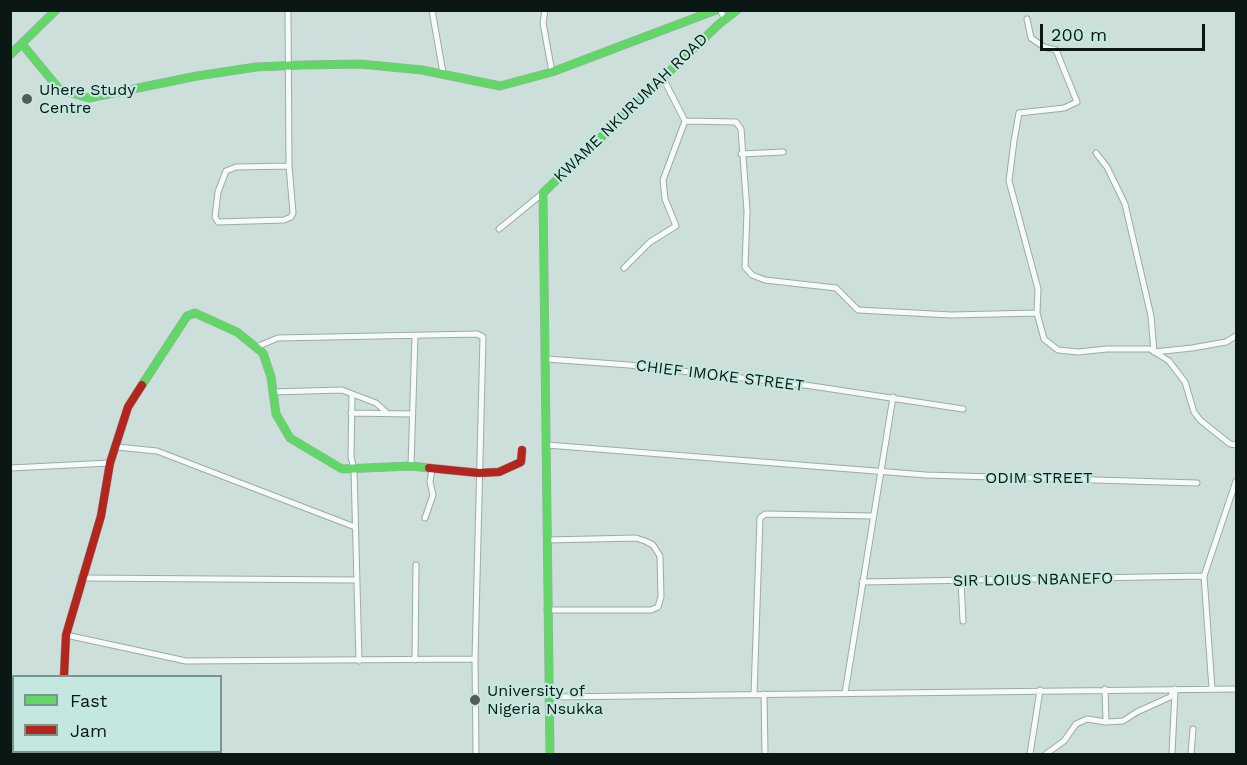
<!DOCTYPE html>
<style>
body{margin:0}
#map{position:relative;width:1247px;height:765px;overflow:hidden;background:#ccdfdb;font-family:"Work Sans",sans-serif}
canvas{display:block}
.frame{position:absolute;inset:0;border:12px solid #0a1714;pointer-events:none}
.legend{position:absolute;left:12px;top:675px;width:210px;height:78px;box-sizing:border-box;background:#c4e7df;border:2px solid #7a948e;margin:0;padding:8px 10px;list-style:none;font-size:18px;color:#0a1714}
.legend li{display:flex;align-items:center;gap:12px;height:30px}
.legend b{width:30px;border:2px solid #7a948e}
.scale{position:absolute;left:1040px;top:24px;width:165px;height:27px;box-sizing:border-box;border:3px solid #0a1714;border-top:0;padding-left:8px;font-size:18px;line-height:21px;white-space:nowrap;color:#0a1714;-webkit-text-stroke:4px #c4e7df;paint-order:stroke}
</style>
<div id="map">
<canvas width="1247" height="765"></canvas>
<div class="frame"></div>
<ul class="legend">
<li><b style="height:8px;background:#63d668"></b>Fast</li>
<li><b style="height:8px;background:#b3261e"></b>Jam</li>
</ul>
<div class="scale">200 m</div>
</div>
<script>
const ctx = document.querySelector('canvas').getContext('2d');
ctx.lineJoin = 'round';
const poly = rows => new Path2D(rows.map(r => 'M' + r).join(''));
function trace(path, color, width, dash) { ctx.strokeStyle = color; ctx.lineWidth = width; ctx.lineCap = dash ? 'butt' : 'round'; ctx.setLineDash(dash || []); ctx.stroke(path); }
function drawText(font, color, halo, rows, align = 'center') {
  ctx.font = font + ' "Work Sans",sans-serif'; ctx.lineWidth = 4.5; ctx.setLineDash([]); ctx.textBaseline = 'middle'; ctx.strokeStyle = halo; ctx.fillStyle = color; for (const [text, x, y, turn = 0] of rows) {
    ctx.save(); ctx.translate(x, y); ctx.rotate((+turn || 0) * Math.PI / 180); ctx.textAlign = isNaN(turn) ? turn : align; if (halo) ctx.strokeText(text, 0, 0); ctx.fillText(text, 0, 0); ctx.restore();
  }
}
const street = poly([
 [288,10,289,166,293,213,291,217,284,220,218,222,215,217,218,192,226,171,236,167,289,166],
 [432,10,443,73],
 [545,10,543,23,552,72],
 [720,10,725,19],
 [1027,19,1031,38,1044,47,1056,50,1077,102,1064,108,1019,113,1014,141,1009,181,1038,289,1037,313,1044,339,1058,350,1078,352,1107,349,1150,349,1169,361,1185,382,1194,412,1200,420,1230,444,1236,445],
 [664,80,685,121,736,122,741,129,747,211,745,267,752,275,765,280,836,288,858,310,951,315,1037,313],
 [1096,153,1107,167,1125,204,1151,316,1154,352,1192,348,1226,342,1236,336],
 [741,154,783,152],
 [499,229,543,193],
 [624,268,650,242,676,226,665,199,663,180,685,121],
 [256,347,278,338,477,334,483,337,475,659,476,754],
 [547,359,629,365,812,386,963,409],
 [272,392,342,390,376,403,386,412],
 [352,394,351,457,354,469,359,661],
 [351,413,412,414],
 [547,445,926,475,1197,483],
 [117,447,157,451,355,527],
 [411,466,415,336],
 [10,468,110,463],
 [425,518,433,495,430,482,432,468],
 [547,540,636,538,645,541,653,545,660,556,661,597,658,607,651,610,547,610],
 [81,578,356,580],
 [961,581,963,621],
 [862,582,1204,576],
 [66,635,186,661,475,659],
 [415,660,416,565],
 [1212,689,1204,576,1236,481],
 [845,693,893,397],
 [754,694,760,518,765,514,873,516],
 [764,694,765,754],
 [549,697,1236,689],
 [1106,722,1123,721,1137,712,1170,697,1175,689],
 [59,754,59,752],
 [1030,754,1040,690],
 [1046,754,1064,741,1076,724,1087,719,1106,722,1105,689],
 [1172,754,1175,691],
 [1191,754,1193,729]
]);
const fast = poly([
 [22,44,60,90,89,98,197,76,256,67,302,65,360,64,422,70,500,86,552,72,716,10],
 [10,55,56,10],
 [142,385,187,316,195,313,237,332,263,353,271,377,276,414,290,438,342,469,411,466,429,468],
 [550,754,543,193,719,24,737,10]
]);
const jam = poly([
 [429,468,479,473,499,472,521,462,522,450],
 [64,676,66,635,101,516,110,463,128,407,142,385]
]);
trace(street, '#9caba8', 7);
trace(fast, '#9caba8', 9);
trace(jam, '#9caba8', 9);
trace(street, '#f7fafa', 5);
trace(fast, '#63d668', 8);
trace(jam, '#b3261e', 8);
for (const [x, y, r, color] of [
 [27,99,6,"#4e5d5a"],
 [475,700,6,"#4e5d5a"]
]) { const dot = new Path2D(); dot.arc(x, y, r, 0, 2 * Math.PI); ctx.fillStyle = color; ctx.fill(dot); trace(dot, '#c4e7df', 2); }
drawText('16px', '#0a1714', '#c4e7df', [
 ["Uhere Study",39,90],
 ["Centre",39,108],
 ["University of",487,691],
 ["Nigeria Nsukka",487,709]
], 'left');
drawText('16px', '#0a1714', '#c4e7df', [
 ["KWAME NKURUMAH ROAD",631,108,-44],
 ["CHIEF IMOKE STREET",720,376,7],
 ["ODIM STREET",1039,478],
 ["SIR LOIUS NBANEFO",1033,580,-1]
]);
</script>
